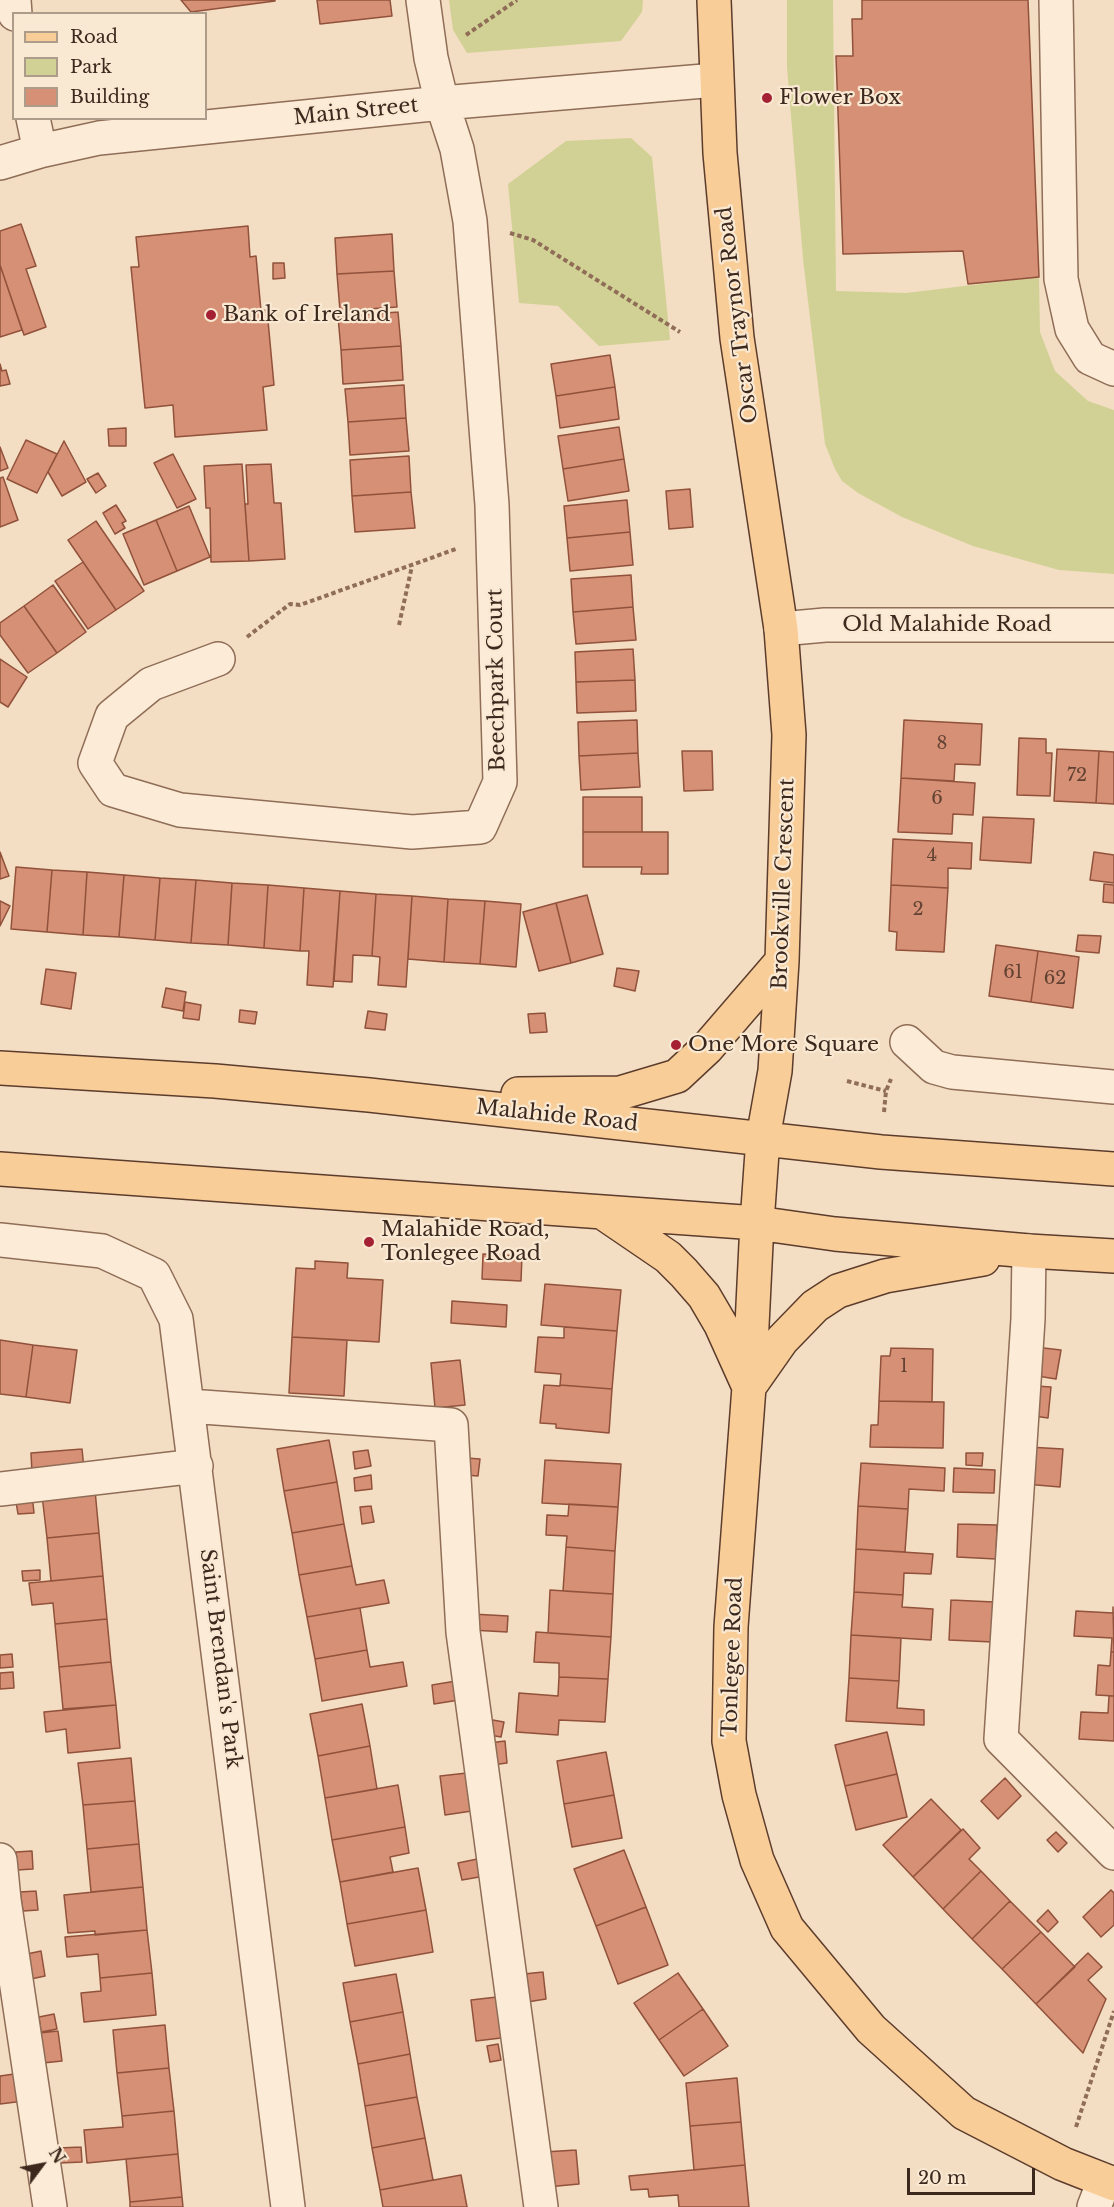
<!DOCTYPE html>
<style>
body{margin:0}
#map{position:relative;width:1114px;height:2207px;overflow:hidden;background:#f3dec3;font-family:"Libre Baskerville",serif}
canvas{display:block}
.legend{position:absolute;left:12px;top:12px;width:195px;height:108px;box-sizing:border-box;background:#f9e9d3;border:2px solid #ae9c8a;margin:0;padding:8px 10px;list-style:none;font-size:18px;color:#3d281d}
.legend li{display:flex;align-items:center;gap:12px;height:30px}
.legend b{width:30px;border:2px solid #ae9c8a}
.north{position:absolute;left:12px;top:2135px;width:60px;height:60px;-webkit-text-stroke:4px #f9e9d3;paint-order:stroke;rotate:58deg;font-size:16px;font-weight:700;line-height:24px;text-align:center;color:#3d281d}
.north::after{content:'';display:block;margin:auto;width:21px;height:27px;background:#3d281d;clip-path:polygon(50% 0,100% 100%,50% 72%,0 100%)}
.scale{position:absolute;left:907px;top:2168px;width:128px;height:27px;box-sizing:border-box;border:3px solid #3d281d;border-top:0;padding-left:8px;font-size:18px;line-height:21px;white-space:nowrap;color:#3d281d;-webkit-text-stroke:4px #f9e9d3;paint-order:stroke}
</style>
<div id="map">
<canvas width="1114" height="2207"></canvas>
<ul class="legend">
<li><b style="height:8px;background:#f9cd97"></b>Road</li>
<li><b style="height:16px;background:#d2d195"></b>Park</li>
<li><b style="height:16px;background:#d59075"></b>Building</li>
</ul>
<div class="north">N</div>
<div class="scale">20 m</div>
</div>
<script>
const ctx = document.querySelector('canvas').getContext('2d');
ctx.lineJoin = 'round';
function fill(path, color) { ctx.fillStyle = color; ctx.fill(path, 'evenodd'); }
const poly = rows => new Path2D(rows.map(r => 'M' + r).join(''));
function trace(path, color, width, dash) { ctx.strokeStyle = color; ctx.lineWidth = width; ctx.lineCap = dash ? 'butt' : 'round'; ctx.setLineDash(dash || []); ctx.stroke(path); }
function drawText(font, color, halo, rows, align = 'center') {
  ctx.font = font + ' "Libre Baskerville",serif'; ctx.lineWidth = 4.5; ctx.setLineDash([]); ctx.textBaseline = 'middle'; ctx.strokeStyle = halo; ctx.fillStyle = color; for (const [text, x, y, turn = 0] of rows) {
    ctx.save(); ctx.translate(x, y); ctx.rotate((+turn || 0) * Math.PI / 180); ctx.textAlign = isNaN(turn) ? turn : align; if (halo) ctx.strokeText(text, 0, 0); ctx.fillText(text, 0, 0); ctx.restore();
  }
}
fill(poly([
 [449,0,643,0,642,12,621,41,467,53,453,30],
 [787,0,833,0,836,291,906,293,1039,277,1040,332,1055,371,1088,401,1114,410,1114,574,1059,570,973,546,902,517,858,493,842,481,835,469,825,444,803,259,787,68],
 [631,138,652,157,670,340,599,346,558,306,519,303,508,184,566,141]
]), '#d2d195');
const building = poly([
 [181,0,275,0,275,1,191,12,181,0],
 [317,0,390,0,392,16,320,24,317,0],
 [862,0,1028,0,1039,277,968,284,963,251,843,254,836,56,853,56,852,19,862,19,862,0],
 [21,224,36,266,26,269,46,327,24,335,0,265,0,231,21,224],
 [248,226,250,257,256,256,261,311,267,310,274,385,263,387,267,430,175,437,173,405,145,408,131,267,139,267,136,237,248,226],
 [392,234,394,271,337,274,335,238,392,234],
 [273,263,284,263,285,278,273,279,273,263],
 [0,265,22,330,0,337,0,265],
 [394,271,397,307,340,311,337,274,394,271],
 [398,312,401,346,341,350,338,317,398,312],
 [401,346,403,380,343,384,341,350,401,346],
 [610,355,615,387,556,396,551,364,610,355],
 [0,364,2,371,6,370,10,384,0,386,0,364],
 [404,385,406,418,348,422,345,389,404,385],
 [615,387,619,419,560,428,556,396,615,387],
 [406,418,409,451,350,455,348,422,406,418],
 [619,427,624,459,563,469,558,436,619,427],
 [126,428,126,446,109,446,108,429,126,428],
 [26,440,57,454,37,493,7,479,26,440],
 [64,441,86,482,62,496,48,472,64,441],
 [0,447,8,468,0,471,0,447],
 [173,454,196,499,177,508,154,463,173,454],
 [409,456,411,492,352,496,350,460,409,456],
 [624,459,629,491,568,501,563,469,624,459],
 [242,464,249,561,211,562,210,508,206,508,204,466,242,464],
 [271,464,274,503,281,503,285,559,249,561,245,504,248,504,246,465,271,464],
 [98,473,106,486,96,493,87,479,98,473],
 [3,477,18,520,0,527,0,478,3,477],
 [690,489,693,527,669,529,666,491,690,489],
 [411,492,415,528,355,532,352,496,411,492],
 [627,500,630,532,567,538,564,506,627,500],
 [116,505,126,521,122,523,125,528,115,534,103,513,116,505],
 [189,506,210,557,177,571,156,520,189,506],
 [156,520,177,571,144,585,123,534,156,520],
 [96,521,144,591,116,610,68,540,96,521],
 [630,532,633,565,570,571,567,538,630,532],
 [83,562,116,610,88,629,55,581,83,562],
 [631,575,633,607,573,612,571,579,631,575],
 [53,585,86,632,57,653,24,606,53,585],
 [24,606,57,653,28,673,0,635,0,623,24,606],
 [633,607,636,640,576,644,573,612,633,607],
 [633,649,635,680,576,682,575,652,633,649],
 [0,659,27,677,8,707,0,702,0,659],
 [635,680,636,711,577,713,576,682,635,680],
 [637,720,638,753,579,756,578,722,637,720],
 [904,720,982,724,980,765,955,764,954,781,901,778,904,720],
 [1019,738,1046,739,1046,753,1052,753,1050,796,1017,795,1019,738],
 [1057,749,1099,751,1096,803,1054,801,1057,749],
 [682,751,712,751,713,790,684,791,682,751],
 [1099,751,1114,752,1114,804,1096,803,1099,751],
 [638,753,640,787,581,790,579,756,638,753],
 [901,778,975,783,973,815,953,814,952,834,898,832,901,778],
 [583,797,642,797,642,832,583,832,583,797],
 [983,817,1034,819,1031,863,980,860,983,817],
 [583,832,668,832,668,874,641,874,642,867,583,867,583,832],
 [893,839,972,843,971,869,948,868,948,888,891,885,893,839],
 [0,852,9,876,0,879,0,852],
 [1094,852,1114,855,1114,883,1090,880,1094,852],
 [16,867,52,870,47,932,11,929,16,867],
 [52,870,87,872,83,935,47,932,52,870],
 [87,872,124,875,119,937,83,935,87,872],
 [124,875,160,878,155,940,119,937,124,875],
 [160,878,196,880,191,943,155,940,160,878],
 [196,880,232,883,228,945,191,943,196,880],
 [232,883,268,885,264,948,228,945,232,883],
 [1104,884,1114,885,1114,903,1103,902,1104,884],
 [268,885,304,888,300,951,264,948,268,885],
 [891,885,948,888,944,952,896,950,897,932,889,931,891,885],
 [304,888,340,891,333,987,307,985,309,951,300,951,304,888],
 [340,891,376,894,372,956,353,955,352,982,334,981,340,891],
 [376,894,412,896,406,987,378,985,380,957,372,956,376,894],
 [587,895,603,954,571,963,556,903,587,895],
 [412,896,448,899,444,962,408,959,412,896],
 [448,899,485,901,480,964,444,962,448,899],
 [0,901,10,906,0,926,0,901],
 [485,901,521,904,516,967,480,964,485,901],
 [556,903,571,963,539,971,523,912,556,903],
 [1078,935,1101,936,1099,953,1076,951,1078,935],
 [996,945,1038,951,1031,1002,989,996,996,945],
 [1038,951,1079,957,1073,1008,1031,1002,1038,951],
 [617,968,639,971,635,991,614,986,617,968],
 [46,969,76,973,71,1009,41,1004,46,969],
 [166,988,186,992,183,1011,162,1007,166,988],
 [185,1002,201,1005,199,1020,183,1018,185,1002],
 [240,1010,257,1012,255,1024,239,1022,240,1010],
 [368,1011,387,1014,385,1030,365,1028,368,1011],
 [545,1013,547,1032,530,1033,528,1014,545,1013],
 [483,1254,522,1256,521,1281,482,1279,483,1254],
 [315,1261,348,1263,347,1278,383,1280,379,1342,292,1337,296,1268,315,1269,315,1261],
 [545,1284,621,1290,617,1331,541,1325,545,1284],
 [452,1301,507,1305,506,1327,451,1323,452,1301],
 [564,1327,617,1331,612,1389,560,1385,561,1374,535,1372,538,1337,564,1338,564,1327],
 [292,1337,347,1340,344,1396,289,1393,292,1337],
 [0,1340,33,1345,26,1397,0,1394,0,1340],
 [33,1345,77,1350,70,1403,26,1397,33,1345],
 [1035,1347,1061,1350,1056,1379,1031,1375,1035,1347],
 [891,1348,933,1349,932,1402,879,1401,881,1356,890,1356,891,1348],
 [460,1360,465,1405,435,1408,431,1363,460,1360],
 [544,1385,560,1386,560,1385,612,1389,609,1433,556,1428,556,1424,540,1423,544,1385],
 [1036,1386,1051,1387,1048,1418,1034,1416,1036,1386],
 [879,1401,944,1402,943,1448,870,1447,871,1425,878,1425,879,1401],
 [329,1440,337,1482,284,1491,277,1449,329,1440],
 [1028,1447,1063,1449,1060,1487,1025,1484,1028,1447],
 [82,1449,84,1469,32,1473,31,1453,82,1449],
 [368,1450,371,1466,355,1469,353,1452,368,1450],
 [966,1453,983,1453,982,1466,966,1465,966,1453],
 [467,1458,480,1459,478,1476,465,1475,467,1458],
 [545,1460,621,1464,618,1507,542,1503,545,1460],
 [861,1463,945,1468,944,1491,909,1489,908,1509,858,1506,861,1463],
 [954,1468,995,1470,994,1493,953,1492,954,1468],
 [371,1475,372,1489,355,1491,354,1478,371,1475],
 [337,1482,344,1524,292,1533,284,1491,337,1482],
 [95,1490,99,1533,47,1538,42,1495,95,1490],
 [32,1494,34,1513,18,1514,15,1496,32,1494],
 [569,1504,618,1507,615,1551,566,1547,567,1536,546,1535,547,1515,568,1516,569,1504],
 [371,1506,374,1522,362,1524,360,1507,371,1506],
 [858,1506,908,1509,905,1552,856,1549,858,1506],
 [344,1524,352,1566,299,1575,292,1533,344,1524],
 [958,1524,997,1525,996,1559,957,1557,958,1524],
 [99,1533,103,1576,51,1581,47,1538,99,1533],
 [566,1547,615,1551,613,1594,563,1591,566,1547],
 [856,1549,933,1554,931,1574,904,1573,903,1595,854,1592,856,1549],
 [352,1566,356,1585,384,1580,389,1603,307,1617,299,1575,352,1566],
 [40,1570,40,1580,23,1581,22,1571,40,1570],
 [103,1576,107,1619,55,1624,53,1603,32,1605,29,1583,103,1576],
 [550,1590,613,1594,611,1637,548,1633,550,1590],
 [854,1592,903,1595,902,1607,933,1609,931,1640,851,1635,854,1592],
 [951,1600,994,1602,993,1642,949,1640,951,1600],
 [1113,1607,1114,1652,1111,1652,1112,1638,1074,1636,1076,1611,1113,1613,1113,1607],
 [360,1608,367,1650,315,1659,307,1617,360,1608],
 [472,1614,508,1616,507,1632,471,1630,472,1614],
 [107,1619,111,1662,59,1667,55,1624,107,1619],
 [536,1632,611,1637,608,1679,559,1677,559,1663,534,1662,536,1632],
 [851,1635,901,1638,899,1681,849,1678,851,1635],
 [367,1650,370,1667,403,1662,407,1686,322,1701,315,1659,367,1650],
 [1111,1652,1114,1652,1114,1696,1096,1695,1098,1665,1110,1666,1111,1652],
 [12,1654,13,1667,0,1668,0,1655,12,1654],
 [111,1662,116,1705,63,1709,59,1667,111,1662],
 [13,1672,14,1688,0,1689,0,1673,13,1672],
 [559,1677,608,1679,605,1722,559,1720,558,1735,516,1732,519,1693,558,1696,559,1677],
 [849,1678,899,1681,897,1708,924,1710,924,1725,846,1721,849,1678],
 [456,1681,459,1700,434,1704,432,1685,456,1681],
 [1109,1696,1114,1696,1114,1741,1079,1739,1081,1712,1108,1713,1109,1696],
 [362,1704,370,1746,318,1756,310,1714,362,1704],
 [116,1705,120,1748,68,1753,66,1729,46,1732,44,1712,116,1705],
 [487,1719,504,1722,501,1737,484,1734,487,1719],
 [887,1732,897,1774,845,1786,835,1745,887,1732],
 [505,1741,507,1763,492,1765,489,1743,505,1741],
 [370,1746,377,1789,325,1798,318,1756,370,1746],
 [606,1752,614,1795,564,1804,557,1761,606,1752],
 [131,1758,135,1801,83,1805,78,1763,131,1758],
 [467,1773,472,1811,445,1815,440,1776,467,1773],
 [897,1774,907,1817,856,1830,845,1786,897,1774],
 [1005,1778,1021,1796,998,1819,981,1801,1005,1778],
 [398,1785,405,1827,332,1840,325,1798,398,1785],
 [614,1795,622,1838,572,1847,564,1804,614,1795],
 [931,1799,961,1830,913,1877,883,1845,931,1799],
 [135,1801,139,1844,87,1849,83,1805,135,1801],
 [405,1827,409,1853,390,1857,393,1872,340,1882,332,1840,405,1827],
 [963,1829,980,1848,969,1859,981,1871,943,1909,913,1877,963,1829],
 [1056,1832,1067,1843,1058,1852,1047,1840,1056,1832],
 [139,1844,143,1887,91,1892,87,1849,139,1844],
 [624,1850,646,1907,596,1926,574,1869,624,1850],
 [32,1851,33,1869,17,1870,16,1852,32,1851],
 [482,1858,485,1876,462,1880,458,1863,482,1858],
 [418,1868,426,1910,347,1924,340,1882,418,1868],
 [981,1871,1010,1901,972,1939,943,1909,981,1871],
 [143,1887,147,1930,95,1935,95,1931,68,1933,64,1895,143,1887],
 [1111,1890,1114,1893,1114,1925,1101,1937,1083,1917,1111,1890],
 [36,1891,38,1910,23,1911,20,1892,36,1891],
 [1010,1901,1041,1932,1002,1969,972,1939,1010,1901],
 [646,1907,668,1965,618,1984,596,1926,646,1907],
 [426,1910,433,1952,355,1966,347,1924,426,1910],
 [1048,1910,1058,1922,1048,1932,1037,1921,1048,1910],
 [147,1930,152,1973,100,1978,98,1954,67,1957,65,1937,147,1930],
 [1041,1932,1075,1967,1036,2004,1002,1969,1041,1932],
 [41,1951,45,1976,31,1979,27,1954,41,1951],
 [1088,1953,1102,1967,1088,1980,1106,1999,1083,2053,1036,2004,1088,1953],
 [543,1972,546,1999,527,2002,524,1974,543,1972],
 [152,1973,156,2015,84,2022,81,1993,101,1991,100,1978,152,1973],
 [678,1973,703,2009,659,2040,634,2003,678,1973],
 [396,1974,403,2012,350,2022,343,1983,396,1974],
 [497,1997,501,2038,476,2041,471,2000,497,1997],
 [703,2009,728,2046,684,2076,659,2040,703,2009],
 [403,2012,410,2054,358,2064,350,2022,403,2012],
 [54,2014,57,2029,41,2032,39,2017,54,2014],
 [165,2025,169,2068,117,2073,113,2030,165,2025],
 [58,2031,62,2061,43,2063,39,2033,58,2031],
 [498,2044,501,2060,490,2062,487,2046,498,2044],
 [410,2054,417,2097,365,2106,358,2064,410,2054],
 [169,2068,174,2111,122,2116,117,2073,169,2068],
 [21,2073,24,2101,0,2104,0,2076,21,2073],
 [737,2078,741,2122,690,2126,686,2083,737,2078],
 [417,2097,425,2138,372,2148,365,2106,417,2097],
 [174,2111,178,2154,87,2163,84,2130,123,2127,122,2116,174,2111],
 [741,2122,745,2165,694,2170,690,2126,741,2122],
 [425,2138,433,2180,380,2190,372,2148,425,2138],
 [81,2147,82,2162,60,2163,59,2148,81,2147],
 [576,2150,579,2184,547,2187,544,2152,576,2150],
 [178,2154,182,2197,130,2202,126,2159,178,2154],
 [745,2165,749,2207,679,2207,678,2195,649,2197,648,2189,631,2190,629,2176,745,2165],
 [461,2175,467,2207,383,2207,380,2190,461,2175],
 [182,2197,183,2207,130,2207,130,2202,182,2197]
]);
fill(building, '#d59075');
trace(building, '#91513b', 1.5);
const minor = poly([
 [14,0,15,14],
 [1056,0,1061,279,1072,329,1090,358,1114,369],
 [33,118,40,151],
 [0,163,40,151,99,138,442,103,716,80],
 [781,629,825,625,1114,625],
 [218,659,151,684,112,716,95,763,113,790,180,810,412,832,480,827,500,782,492,505,470,221,457,149,442,103,431,58,423,0],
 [907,1042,934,1067,952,1072,1114,1087],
 [0,1240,102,1251,154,1275,176,1319,288,2207],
 [1029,1251,1028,1319,1001,1739,1114,1853],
 [189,1406,451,1425,463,1632,541,2207],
 [0,1489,196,1466],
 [0,1860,4,1900,50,2207],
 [1094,2207,1104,2181]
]);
const major = poly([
 [714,0,720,153,737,338,781,629,789,735,782,961,775,1071,763,1138,757,1223,749,1387,731,1627,729,1741,739,1795,757,1860,787,1928,871,2029,964,2113,1063,2164,1114,2184],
 [0,1068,215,1081,369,1095,881,1152,1114,1169],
 [518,1094,620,1093,677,1076,707,1048,782,961],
 [0,1169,757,1223,835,1234,1029,1251,1114,1256],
 [602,1212,668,1257,684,1273,704,1296,721,1325,749,1387,782,1340,815,1306,838,1291,885,1276,983,1259]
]);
trace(minor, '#8f6d57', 36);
trace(major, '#5c3c2c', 36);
trace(poly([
 [466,35,517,0],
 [510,233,533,240,680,332],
 [399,625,412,566],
 [247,637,290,604,300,605,456,549],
 [847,1081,886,1091],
 [884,1112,886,1091,891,1079],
 [1076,2127,1114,2011]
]), '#8f6d57', 4, [4.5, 3]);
trace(minor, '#fcecd7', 33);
trace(major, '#f9cd97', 33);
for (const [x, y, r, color] of [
 [767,98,6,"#a42134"],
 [211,315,6,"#a42134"],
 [676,1045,6,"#a42134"],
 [369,1242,6,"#a42134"]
]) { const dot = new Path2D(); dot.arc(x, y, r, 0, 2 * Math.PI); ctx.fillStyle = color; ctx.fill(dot); trace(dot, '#f9e9d3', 2); }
drawText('18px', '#634233', null, [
 ["8",942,744],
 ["72",1077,776],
 ["6",937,799],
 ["4",932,856],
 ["2",918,910],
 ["61",1013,973],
 ["62",1055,979],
 ["1",904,1367]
]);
drawText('21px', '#3d281d', '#f9e9d3', [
 ["Flower Box",779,98],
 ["Bank of Ireland",223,315],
 ["One More Square",688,1045],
 ["Malahide Road,",381,1230],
 ["Tonlegee Road",381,1254]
], 'left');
drawText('21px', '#3d281d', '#f9e9d3', [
 ["Main Street",356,112,-6],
 ["Oscar Traynor Road",738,315,-97],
 ["Old Malahide Road",947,625],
 ["Beechpark Court",497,680,-91],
 ["Brookville Crescent",784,884,-88],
 ["Malahide Road",557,1116,6],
 ["Tonlegee Road",733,1657,-88],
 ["Saint Brendan's Park",220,1659,83]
]);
</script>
